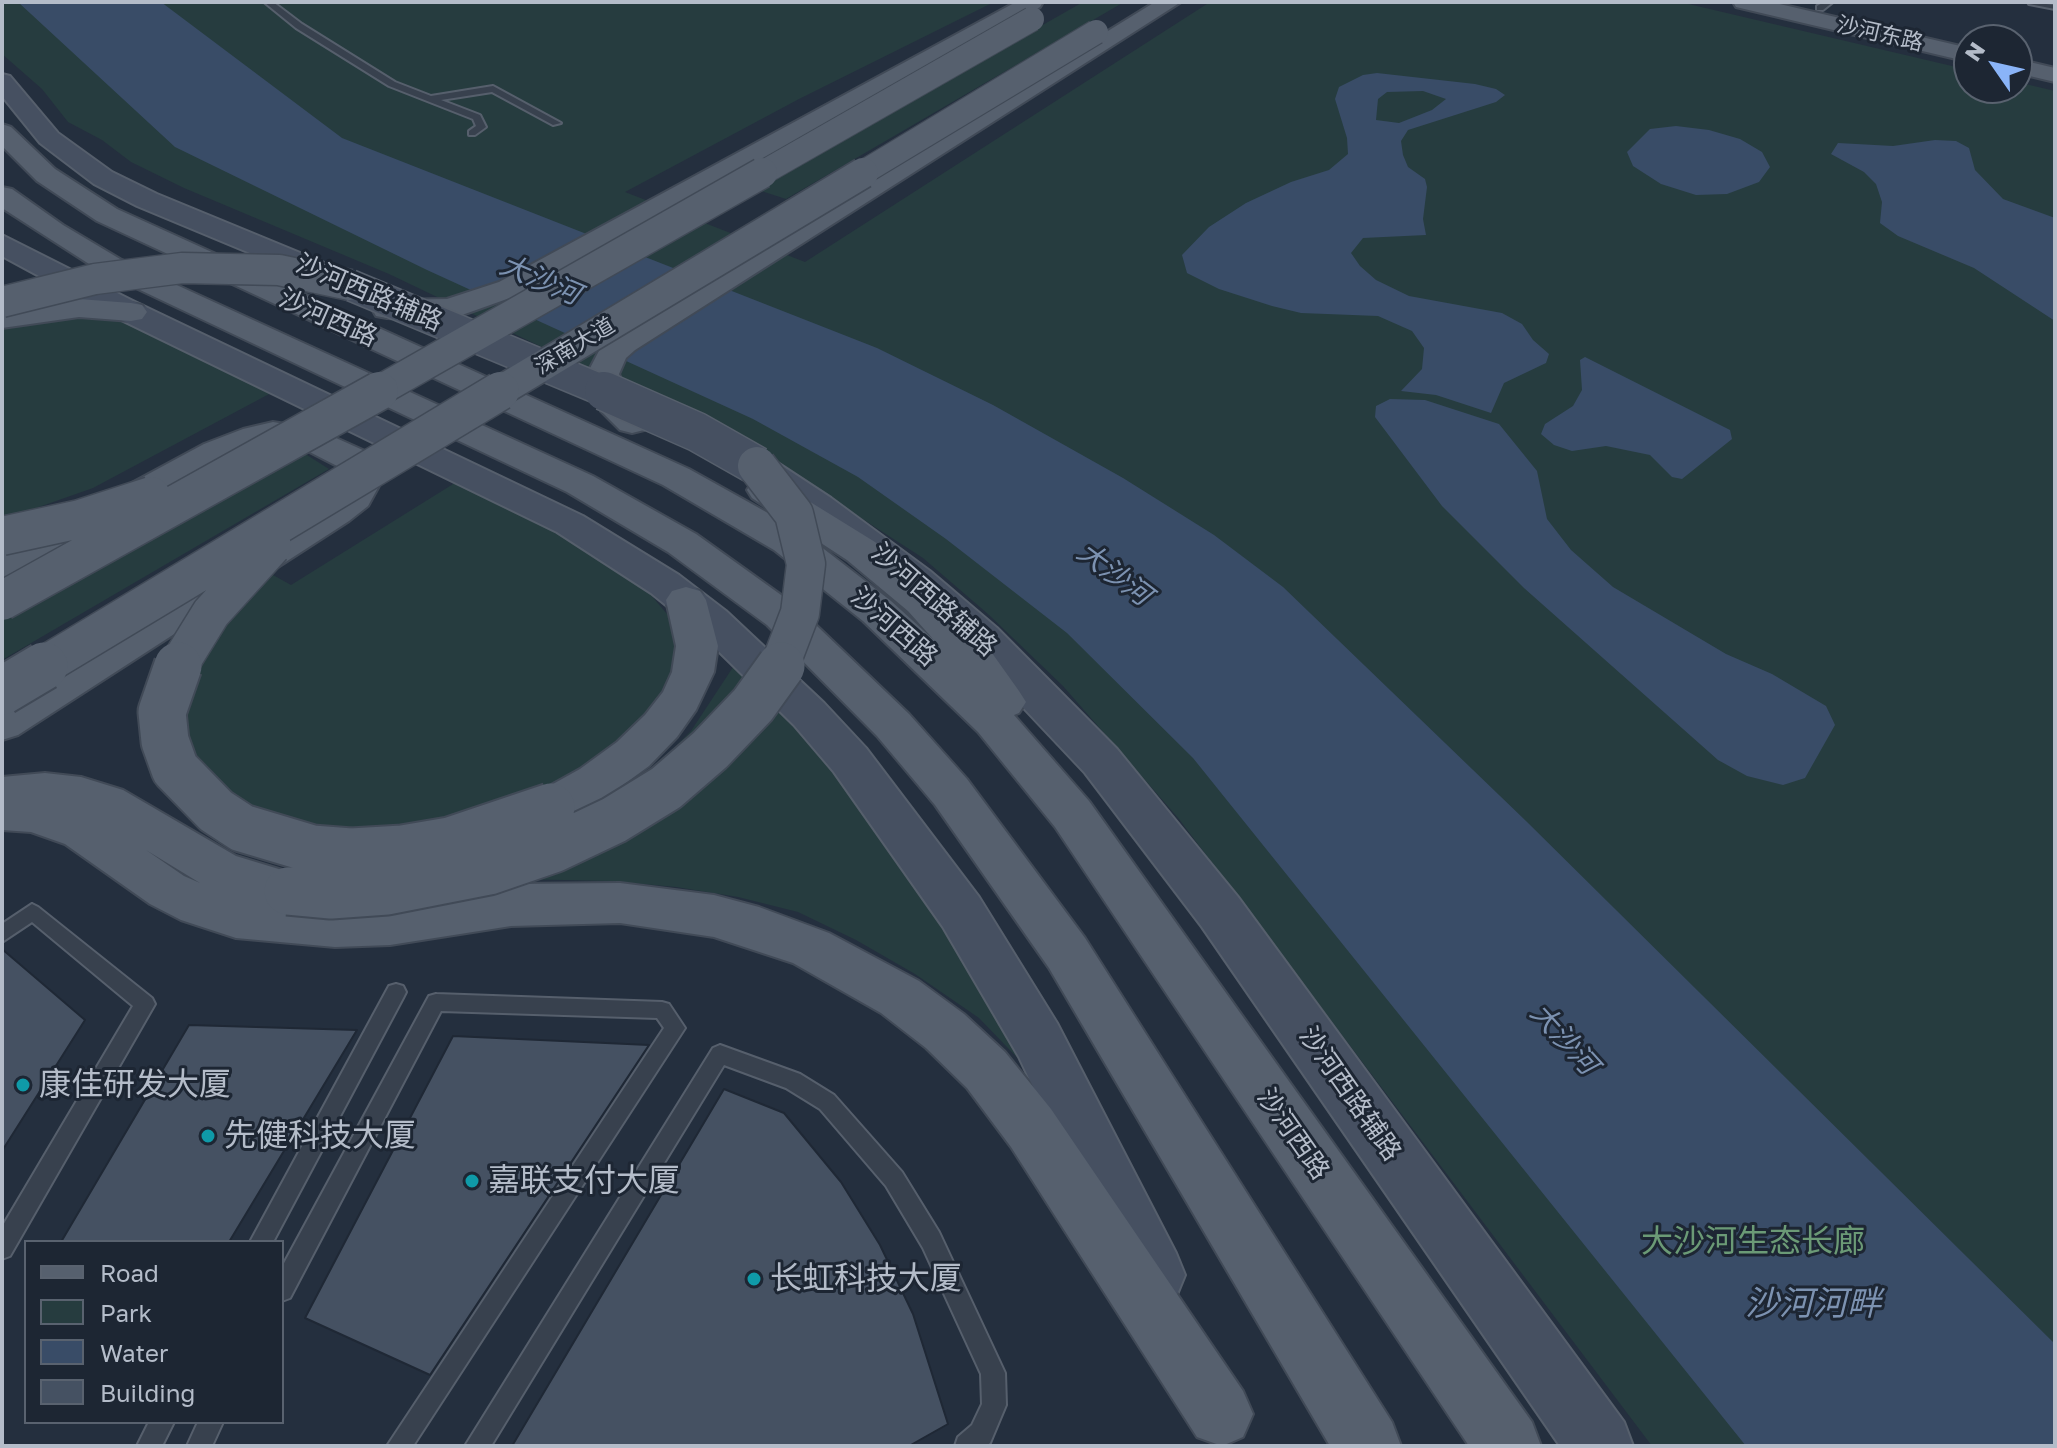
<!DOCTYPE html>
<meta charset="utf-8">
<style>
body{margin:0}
#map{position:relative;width:2057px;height:1448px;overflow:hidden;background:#242f3e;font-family:"Golos Text",sans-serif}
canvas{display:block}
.frame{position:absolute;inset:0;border:4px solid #b4bcc9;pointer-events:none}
.legend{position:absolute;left:24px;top:1240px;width:260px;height:184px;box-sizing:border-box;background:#1d2633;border:2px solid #59626f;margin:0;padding:10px 14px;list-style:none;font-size:24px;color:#b4bcc9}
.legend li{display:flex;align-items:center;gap:16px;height:40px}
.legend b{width:40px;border:2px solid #59626f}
.north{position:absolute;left:1953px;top:24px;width:80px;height:80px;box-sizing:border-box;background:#1d2633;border:2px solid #59626f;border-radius:50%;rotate:304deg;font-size:22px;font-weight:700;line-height:32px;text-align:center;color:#b4bcc9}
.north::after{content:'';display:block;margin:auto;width:28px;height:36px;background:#8ab4f8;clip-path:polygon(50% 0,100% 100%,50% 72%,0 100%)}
</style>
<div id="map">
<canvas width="2057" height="1448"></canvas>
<div class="frame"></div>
<ul class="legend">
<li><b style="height:10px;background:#56606e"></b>Road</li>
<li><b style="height:22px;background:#263c3f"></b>Park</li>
<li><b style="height:22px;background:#394c67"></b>Water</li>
<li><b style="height:22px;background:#455162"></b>Building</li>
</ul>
<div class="north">N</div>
</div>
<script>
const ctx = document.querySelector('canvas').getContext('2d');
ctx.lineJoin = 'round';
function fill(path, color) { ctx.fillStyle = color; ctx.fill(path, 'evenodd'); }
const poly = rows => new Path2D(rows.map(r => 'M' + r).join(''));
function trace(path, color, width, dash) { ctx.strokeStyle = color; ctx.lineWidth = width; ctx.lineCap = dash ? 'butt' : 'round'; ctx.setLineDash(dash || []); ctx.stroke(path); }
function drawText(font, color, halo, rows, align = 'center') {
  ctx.font = font + ' "Golos Text","Noto Sans SC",sans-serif'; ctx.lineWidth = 6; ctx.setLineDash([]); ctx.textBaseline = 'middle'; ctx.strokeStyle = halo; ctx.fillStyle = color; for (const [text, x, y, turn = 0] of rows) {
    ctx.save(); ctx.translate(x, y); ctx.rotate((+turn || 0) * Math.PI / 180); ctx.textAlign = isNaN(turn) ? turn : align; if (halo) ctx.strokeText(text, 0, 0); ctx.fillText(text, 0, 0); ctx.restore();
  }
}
fill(poly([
 [2,2,994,2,799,99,625,192,805,262,1210,2,1680,2,1969,70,1969,88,2017,88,2017,82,2055,91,2055,1446,1652,1446,1179,819,1063,686,988,614,923,558,751,447,389,274,184,188,131,162,102,140,68,122,42,89,2,54],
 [1083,2,1124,2,786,199,755,189],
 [80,317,111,318,143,328,271,393,93,488,2,520,2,327],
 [299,450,329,469,2,660,2,616],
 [458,481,614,564,650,594,673,621,680,648,677,673,644,726,564,783,497,811,359,834,258,818,194,769,181,700,201,657,264,570,291,585],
 [739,658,838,763,1057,1099,979,1018,915,974,856,940,798,912,738,897,676,887,610,881,421,877,535,844,647,775,691,731]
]), '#263c3f');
fill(poly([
 [18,2,161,2,342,138,877,348,993,405,1123,478,1214,535,1283,587,1526,821,2055,1344,2055,1446,1746,1446,1193,758,1067,633,946,539,858,477,753,419,427,270,175,147],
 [1377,73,1475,84,1496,89,1505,95,1496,102,1408,130,1401,141,1403,155,1408,167,1425,179,1427,187,1423,219,1426,235,1363,238,1351,253,1360,266,1376,280,1409,296,1502,313,1522,324,1533,340,1549,354,1546,363,1504,383,1491,413,1436,395,1401,391,1422,369,1424,348,1412,331,1378,316,1301,313,1272,306,1219,289,1187,273,1182,255,1209,227,1246,203,1291,182,1329,170,1348,154,1347,138,1335,99,1339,87,1363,75],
 [1423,91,1446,99,1432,110,1399,123,1376,120,1378,99,1387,92],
 [1676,126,1709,130,1740,139,1762,152,1770,167,1759,182,1727,194,1696,195,1661,184,1633,166,1627,152,1650,129],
 [1935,140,1956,141,1969,148,1975,170,2003,199,2055,218,2055,321,1974,268,1898,236,1880,223,1882,202,1876,184,1864,172,1831,154,1838,143,1893,146],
 [1585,357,1730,430,1732,439,1682,479,1672,477,1650,455,1606,446,1572,451,1554,445,1541,434,1545,424,1573,406,1582,390,1580,360],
 [1390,399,1425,400,1499,424,1537,471,1547,519,1571,550,1613,587,1726,654,1772,674,1826,706,1835,725,1805,778,1783,785,1747,776,1718,760,1524,588,1442,506,1375,417,1376,406]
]), '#394c67');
const building = poly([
 [2,949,85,1020,2,1151,2,949],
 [189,1025,357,1030,229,1242,61,1242,189,1025],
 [453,1036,649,1045,430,1375,305,1318,453,1036],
 [724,1089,784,1113,841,1182,880,1245,913,1314,948,1424,909,1446,512,1446,724,1089]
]);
fill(building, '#455162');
trace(building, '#1f2835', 2);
const service = poly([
 [264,2,273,2,302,24,395,82,431,96,493,86,561,123,553,125,492,92,441,100,480,115,486,127,475,135,469,135,469,131,476,126,473,119,389,86,296,28,264,2],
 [1824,2,1833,2,1823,10,1817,10,1817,6,1824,2],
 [2028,2,2055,5,2055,9,2029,4,2028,2],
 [32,904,38,907,152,998,155,1004,10,1256,2,1259,2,1227,133,1006,32,922,2,942,2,924,32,904],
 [396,984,403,986,406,992,403,998,273,1242,250,1242,389,986,396,984],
 [436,994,662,1002,669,1004,685,1028,413,1446,387,1446,664,1028,657,1018,441,1011,290,1298,282,1301,282,1267,429,996,436,994],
 [720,1045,800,1074,834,1095,902,1172,939,1232,1005,1373,1006,1405,990,1443,986,1446,955,1446,958,1437,972,1425,982,1404,981,1374,923,1248,886,1186,820,1109,786,1088,724,1065,491,1446,465,1446,713,1048,720,1045],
 [149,1422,174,1422,162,1446,137,1446,149,1422],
 [198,1422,223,1422,212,1446,187,1446,198,1422]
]);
const secondary = poly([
 [2,74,10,76,58,133,112,172,157,194,344,271,348,277,344,283,333,286,322,283,137,206,94,184,40,143,2,96,2,74],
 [2,235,133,301,583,516,679,575,726,611,824,703,866,748,979,897,1057,1023,1176,1253,1185,1275,1176,1297,1154,1306,1132,1297,1019,1057,943,927,834,772,794,725,698,631,651,593,557,532,111,315,2,256,2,235],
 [757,455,770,458,831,498,930,571,997,628,1117,749,1238,897,1624,1422,1633,1446,1560,1446,1202,927,1085,773,967,648,902,589,805,514,744,474,739,466,744,458,757,455]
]);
const primary = poly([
 [1016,2,1043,2,1040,7,521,294,462,315,426,320,387,318,376,316,372,309,376,302,387,300,447,299,499,282,1016,2],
 [1155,2,1181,2,635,350,626,358,619,374,629,400,649,423,644,430,632,433,620,430,601,411,587,374,601,347,613,336,1155,2],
 [1733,2,1771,2,1969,48,1969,62,1736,7,1733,2],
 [2017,59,2055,68,2055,82,2017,73,2017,59],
 [2,124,11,127,55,169,117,209,689,469,802,532,891,601,934,640,908,611,847,560,752,498,747,490,752,482,765,479,778,482,875,542,936,593,987,646,1019,691,1026,702,1019,713,1014,715,1089,801,1532,1422,1541,1446,1469,1446,1055,827,978,732,863,621,774,550,663,485,97,221,37,181,2,146,2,124],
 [2,187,12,189,63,225,120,259,593,476,696,534,795,605,909,714,967,779,1085,938,1392,1422,1401,1446,1330,1446,1049,968,935,805,877,736,767,625,668,552,567,492,100,271,2,208,2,187],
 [79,299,131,303,142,305,147,312,142,319,131,321,79,317,2,328,2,310,79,299],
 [273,422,316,429,365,451,385,475,368,506,349,521,18,735,2,740,2,703,323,505,340,491,348,476,339,467,296,445,273,442,230,460,16,578,2,582,2,553,204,444,243,429,273,422],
 [686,587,700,591,706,600,718,646,714,672,696,710,677,737,649,766,612,793,567,820,551,825,535,820,528,807,535,794,580,769,617,742,645,715,663,692,672,672,676,646,666,600,672,591,686,587],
 [45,773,81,777,123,790,236,856,305,877,313,891,307,902,390,903,511,884,620,883,714,895,759,907,829,933,919,981,964,1014,1005,1052,1051,1109,1243,1391,1253,1414,1243,1437,1222,1446,1197,1437,1011,1147,967,1088,926,1048,881,1013,793,963,714,937,620,923,511,926,390,945,335,947,236,938,181,920,150,904,65,844,31,832,2,830,2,777,45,773],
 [146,850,200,883,184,876,146,850]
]);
trace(service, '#565f6c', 4);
trace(secondary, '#565f6c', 4);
trace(primary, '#414a57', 4);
fill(service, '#38414e');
fill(secondary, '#465061');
fill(primary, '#56606e');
const secondaryBridgeFar1 = poly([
 [350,285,609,393]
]);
const secondaryBridge = poly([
 [604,391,697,432,757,466]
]);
const primaryBridgeFar3 = poly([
 [759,175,1032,19],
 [859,175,1096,32]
]);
const primaryBridgeFar2 = poly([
 [2,302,95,279,182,268,279,270,350,285],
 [375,393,762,173],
 [497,393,863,173]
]);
const primaryBridgeFar1 = poly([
 [757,466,794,514,806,564,800,613,779,668],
 [2,536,80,519,151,496],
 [2,601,379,391],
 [40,668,500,391],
 [177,668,211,613,272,546]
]);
const primaryBridge = poly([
 [178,666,162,712,165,741,175,769,216,811,242,828,312,849,351,852,403,849,450,841,551,807],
 [2,691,44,666],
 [288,891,331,895,387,891,489,871,553,849,614,820,666,788,710,750,753,705,781,666]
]);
trace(secondaryBridgeFar1, '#565f6c', 33, []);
trace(secondaryBridge, '#565f6c', 41, []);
trace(primaryBridgeFar3, '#414a57', 26, []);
trace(primaryBridgeFar2, '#414a57', 33, []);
trace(primaryBridgeFar1, '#414a57', 41, []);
trace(primaryBridge, '#414a57', 51, []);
trace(secondaryBridgeFar1, '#465061', 30);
trace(secondaryBridge, '#465061', 38);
trace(primaryBridgeFar3, '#56606e', 24);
trace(primaryBridgeFar2, '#56606e', 30);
trace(primaryBridgeFar1, '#56606e', 38);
trace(primaryBridge, '#56606e', 47);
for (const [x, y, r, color] of [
 [23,1085,8,"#0f9aa8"],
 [208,1136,8,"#0f9aa8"],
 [472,1181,8,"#0f9aa8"],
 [754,1279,8,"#0f9aa8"]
]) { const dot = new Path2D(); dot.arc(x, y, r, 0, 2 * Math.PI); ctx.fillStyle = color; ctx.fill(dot); trace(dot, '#1d2633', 3); }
drawText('22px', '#b4bcc9', '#1d2633', [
 ["沙河东路",1880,34,13],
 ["深南大道",575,346,-31]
]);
drawText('26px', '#b4bcc9', '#1d2633', [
 ["沙河西路辅路",369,293,23],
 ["沙河西路",328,318,24],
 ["沙河西路辅路",934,600,41],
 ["沙河西路",894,627,41],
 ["沙河西路辅路",1350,1094,55],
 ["沙河西路",1293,1134,55]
]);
drawText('italic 28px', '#7c92b1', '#1d2633', [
 ["大沙河",540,280,23],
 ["大沙河",1114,574,37],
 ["大沙河",1564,1039,48]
]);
drawText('32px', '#b4bcc9', '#1d2633', [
 ["康佳研发大厦",39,1085],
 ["先健科技大厦",224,1136],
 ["嘉联支付大厦",488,1181],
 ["长虹科技大厦",770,1279]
], 'left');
drawText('32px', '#6b9a76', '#1d2633', [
 ["大沙河生态长廊",1753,1242]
]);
drawText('italic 34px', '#7c92b1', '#1d2633', [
 ["沙河河畔",1813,1304]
]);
</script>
